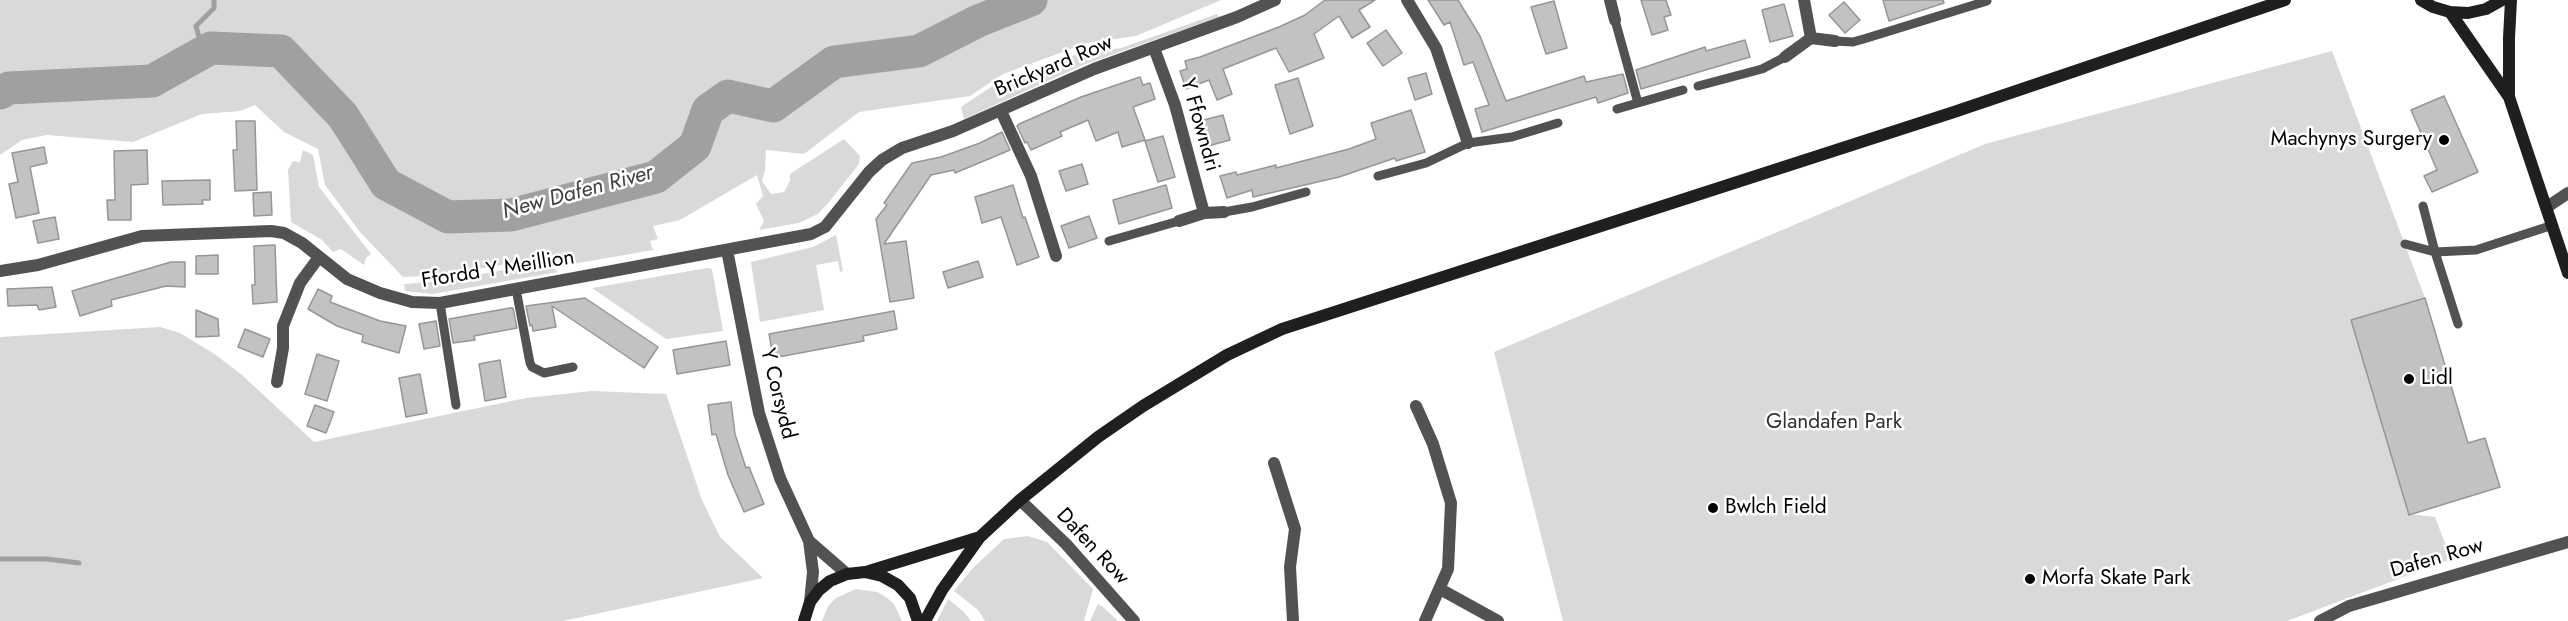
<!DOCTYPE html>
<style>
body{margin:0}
canvas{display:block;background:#fff}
</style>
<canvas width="2568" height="621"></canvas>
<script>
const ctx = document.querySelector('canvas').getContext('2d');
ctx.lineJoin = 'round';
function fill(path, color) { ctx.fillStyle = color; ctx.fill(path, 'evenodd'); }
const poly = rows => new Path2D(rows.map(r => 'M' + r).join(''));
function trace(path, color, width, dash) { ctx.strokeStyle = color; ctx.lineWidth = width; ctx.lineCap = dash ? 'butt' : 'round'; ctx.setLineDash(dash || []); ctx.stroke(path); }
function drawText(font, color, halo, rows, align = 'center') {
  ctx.font = font + ' Jost,sans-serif'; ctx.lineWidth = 5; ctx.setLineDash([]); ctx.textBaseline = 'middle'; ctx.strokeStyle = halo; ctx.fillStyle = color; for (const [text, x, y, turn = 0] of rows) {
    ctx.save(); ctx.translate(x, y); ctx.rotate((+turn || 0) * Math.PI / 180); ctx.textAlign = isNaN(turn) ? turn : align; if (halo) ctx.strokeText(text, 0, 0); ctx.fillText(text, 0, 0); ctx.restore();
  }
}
fill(poly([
 [0,0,1221,0,1136,36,1087,43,1003,74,970,96,859,112,804,154,766,150,765,170,762,181,771,194,784,192,790,181,790,174,844,139,860,156,859,164,829,202,818,214,799,223,759,230,764,221,756,204,763,196,757,175,680,220,653,226,658,239,650,241,653,250,561,266,559,255,443,275,403,277,360,232,325,185,318,149,284,132,255,105,240,111,202,114,133,142,47,135,22,140,0,155],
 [1217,14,1219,17,1083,65,964,119,961,107,997,83,1075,55,1121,48],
 [2332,51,2425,298,2352,320,2409,514,2435,517,2451,559,2287,621,1563,621,1494,352,1985,144],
 [303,150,313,155,319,187,371,254,366,258,364,265,341,249,333,252,322,240,291,222,288,170,293,161,300,162],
 [836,235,843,271,840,272,838,261,816,265,824,310,760,322,751,262,813,247],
 [546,263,558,272,433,294,405,291,404,284,440,281],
 [707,268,712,269,723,331,666,339,592,288],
 [160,327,180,333,216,355,242,375,314,442,526,398,592,391,666,394,702,500,720,537,763,578,563,621,0,621,0,337],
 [1028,536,1047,542,1093,589,1084,621,985,621,978,610,954,591,972,569,1004,539],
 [856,589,877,592,886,597,894,604,902,621,822,621,828,606,836,598],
 [948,599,964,612,971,621,937,621],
 [1098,604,1103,607,1118,621,1090,621]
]), '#d9d9d9');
trace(poly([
 [203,52,196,26,214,8,214,0],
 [0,559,47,559,79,563]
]), '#a0a0a0', 5);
trace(poly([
 [0,93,9,88,152,81,211,48,281,51,343,116,386,184,448,217,511,215,656,177,695,146,708,110,728,96,773,106,834,62,919,51,978,21,1031,0]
]), '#a0a0a0', 33);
const building = poly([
 [1325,0,1375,0,1359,10,1370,27,1352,38,1339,16,1314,34,1324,58,1289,72,1276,48,1223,69,1232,94,1217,100,1209,80,1186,89,1180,71,1187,69,1185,61,1200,57,1279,27,1305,15,1325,0],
 [1428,0,1458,0,1480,36,1506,101,1584,76,1586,82,1623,74,1628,93,1598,103,1596,97,1482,132,1475,109,1489,105,1473,62,1464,65,1450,22,1444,25,1428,0],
 [1641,0,1666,0,1671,15,1664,17,1668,30,1652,35,1641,0],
 [1883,0,1943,0,1944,3,1889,21,1883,0],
 [1554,1,1567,48,1546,54,1531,7,1554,1],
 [1844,2,1860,20,1845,33,1829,15,1844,2],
 [1784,4,1793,36,1770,42,1762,10,1784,4],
 [1386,30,1402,53,1383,66,1367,43,1386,30],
 [1745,40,1750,57,1641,89,1636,70,1705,47,1706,51,1745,40],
 [1426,73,1432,94,1415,100,1408,78,1426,73],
 [1140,77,1143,85,1150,83,1155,99,1133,107,1145,140,1122,147,1118,132,1096,141,1088,120,1060,132,1062,136,1031,150,1027,142,1025,143,1017,126,1019,124,1081,97,1140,77],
 [1298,78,1313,126,1290,134,1275,85,1298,78],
 [2444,96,2478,172,2432,192,2424,176,2437,170,2411,110,2444,96],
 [1411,110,1425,152,1396,161,1395,158,1339,177,1253,197,1252,190,1227,198,1220,176,1236,172,1237,175,1276,165,1276,168,1349,149,1376,139,1371,123,1411,110],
 [1223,115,1230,140,1208,146,1200,121,1223,115],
 [236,121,255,121,257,190,235,191,233,150,237,150,236,121],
 [1002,132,1010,150,955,173,954,170,931,175,884,244,906,241,914,298,890,302,876,219,887,205,884,203,912,163,941,157,980,143,1002,132],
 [1163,136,1175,177,1158,182,1145,141,1163,136],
 [44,147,47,163,30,167,39,213,16,218,9,184,18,182,12,153,44,147],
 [147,150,148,184,131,185,131,220,108,220,107,200,115,200,114,151,147,150],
 [1082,164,1088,184,1066,191,1059,171,1082,164],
 [210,180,210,200,202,200,203,204,163,205,162,181,210,180],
 [1013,185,1023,218,1025,217,1039,257,1017,265,1001,217,982,223,975,197,1013,185],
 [1166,185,1172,208,1119,224,1113,200,1166,185],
 [271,192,272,215,254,216,253,193,271,192],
 [1089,216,1097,238,1069,248,1061,226,1089,216],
 [55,217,59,239,38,243,33,221,55,217],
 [275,245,277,302,253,304,252,285,255,285,254,246,275,245],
 [218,255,218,274,196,274,196,256,218,255],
 [978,261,983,277,948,288,943,272,978,261],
 [171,262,185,262,185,287,166,286,111,300,112,306,80,316,72,291,171,262],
 [52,287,56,307,39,310,37,305,8,306,7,289,52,287],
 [318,289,332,296,330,302,380,321,406,326,399,353,362,342,363,335,337,326,308,309,318,289],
 [585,298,658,347,644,368,552,306,556,327,533,331,532,325,530,326,526,306,585,298],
 [2425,298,2468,443,2485,438,2500,487,2409,515,2351,320,2425,298],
 [510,308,513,308,517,328,474,336,475,340,453,343,449,319,510,308],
 [196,310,218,319,219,336,196,337,196,310],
 [894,311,897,329,863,336,864,341,773,358,769,334,894,311],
 [436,321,440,346,424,349,419,324,436,321],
 [245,329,270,339,263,357,238,347,245,329],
 [726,341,730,365,677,374,673,350,726,341],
 [317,354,339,361,327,401,305,394,317,354],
 [500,360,506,397,485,401,479,364,500,360],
 [420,374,427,413,406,417,399,378,420,374],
 [731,402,735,434,746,468,749,467,764,504,744,512,728,475,716,434,712,435,708,405,731,402],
 [315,405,334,412,326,433,307,426,315,405]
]);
fill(building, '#c2c2c2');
trace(building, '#969696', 1.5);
trace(poly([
 [1615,20,1638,103],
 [1835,41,1853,42,1867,38,1987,1],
 [1698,86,1762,69,1785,57],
 [1617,109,1683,90],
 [1378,176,1426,163,1468,143,1512,137,1558,123],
 [2423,206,2435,252,2476,250,2553,225],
 [1224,212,1252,207,1306,192],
 [1109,241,1179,221],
 [2405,244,2435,252,2458,324],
 [516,289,530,363,532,367,544,373,573,367],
 [440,303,456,405]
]), '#525252', 9);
trace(poly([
 [1407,0,1436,48,1468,143],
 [1610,0,1615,20],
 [1804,0,1811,38,1835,41],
 [1154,48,1175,105,1204,213],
 [1785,57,1811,38],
 [1001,111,1031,176,1056,256],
 [2547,207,2568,193],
 [1179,221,1204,213,1224,212],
 [727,250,759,413,780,478,809,541,813,572,810,602],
 [0,271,38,265,142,236,271,231,284,233,302,243,347,279,380,293,412,302,440,303,811,234,825,227,869,172,882,160,902,148,953,131,1094,69,1237,17,1275,0],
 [277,382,283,348,283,326,300,283,319,257],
 [1416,406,1433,444,1451,503,1448,569,1425,621],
 [1274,463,1295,529,1290,567,1293,621],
 [1020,500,1066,544,1134,621],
 [809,541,847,574],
 [1440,589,1498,621],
 [2320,621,2349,606,2568,542]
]), '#525252', 12);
trace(poly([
 [2421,0,2433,7,2450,12,2468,13,2486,9,2502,0],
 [2450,12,2509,97,2568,273],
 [2509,96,2509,38,2511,0],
 [869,571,980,537],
 [804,621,810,602,819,590,830,581,847,574,865,572,882,576,898,585,910,598,918,621],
 [925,621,942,590,980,537,1020,500,1098,437,1143,406,1227,355,1282,329,1954,112,2285,0]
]), '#1f1f1f', 12);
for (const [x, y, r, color] of [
 [2444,140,6,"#000"],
 [2409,379,6,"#000"],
 [1713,508,6,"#000"],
 [2030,579,6,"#000"]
]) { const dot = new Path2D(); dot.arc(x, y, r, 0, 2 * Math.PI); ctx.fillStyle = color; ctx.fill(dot); trace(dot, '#fff', 2); }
drawText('21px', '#000', '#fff', [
 ["Brickyard Row",1054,67,-23],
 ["Y Ffowndri",1199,125,74],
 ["Ffordd Y Meillion",498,270,-9],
 ["Y Corsydd",777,394,76],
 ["Dafen Row",1092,547,47],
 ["Dafen Row",2437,559,-16]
]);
drawText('21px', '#000', '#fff', [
 ["Machynys Surgery",2432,140,"right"],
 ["Lidl",2421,379],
 ["Bwlch Field",1725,508],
 ["Morfa Skate Park",2042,579]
], 'left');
drawText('21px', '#303030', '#fff', [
 ["Glandafen Park",1834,423]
]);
drawText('italic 22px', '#414141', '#fff', [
 ["New Dafen River",578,193,-15]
]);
</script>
